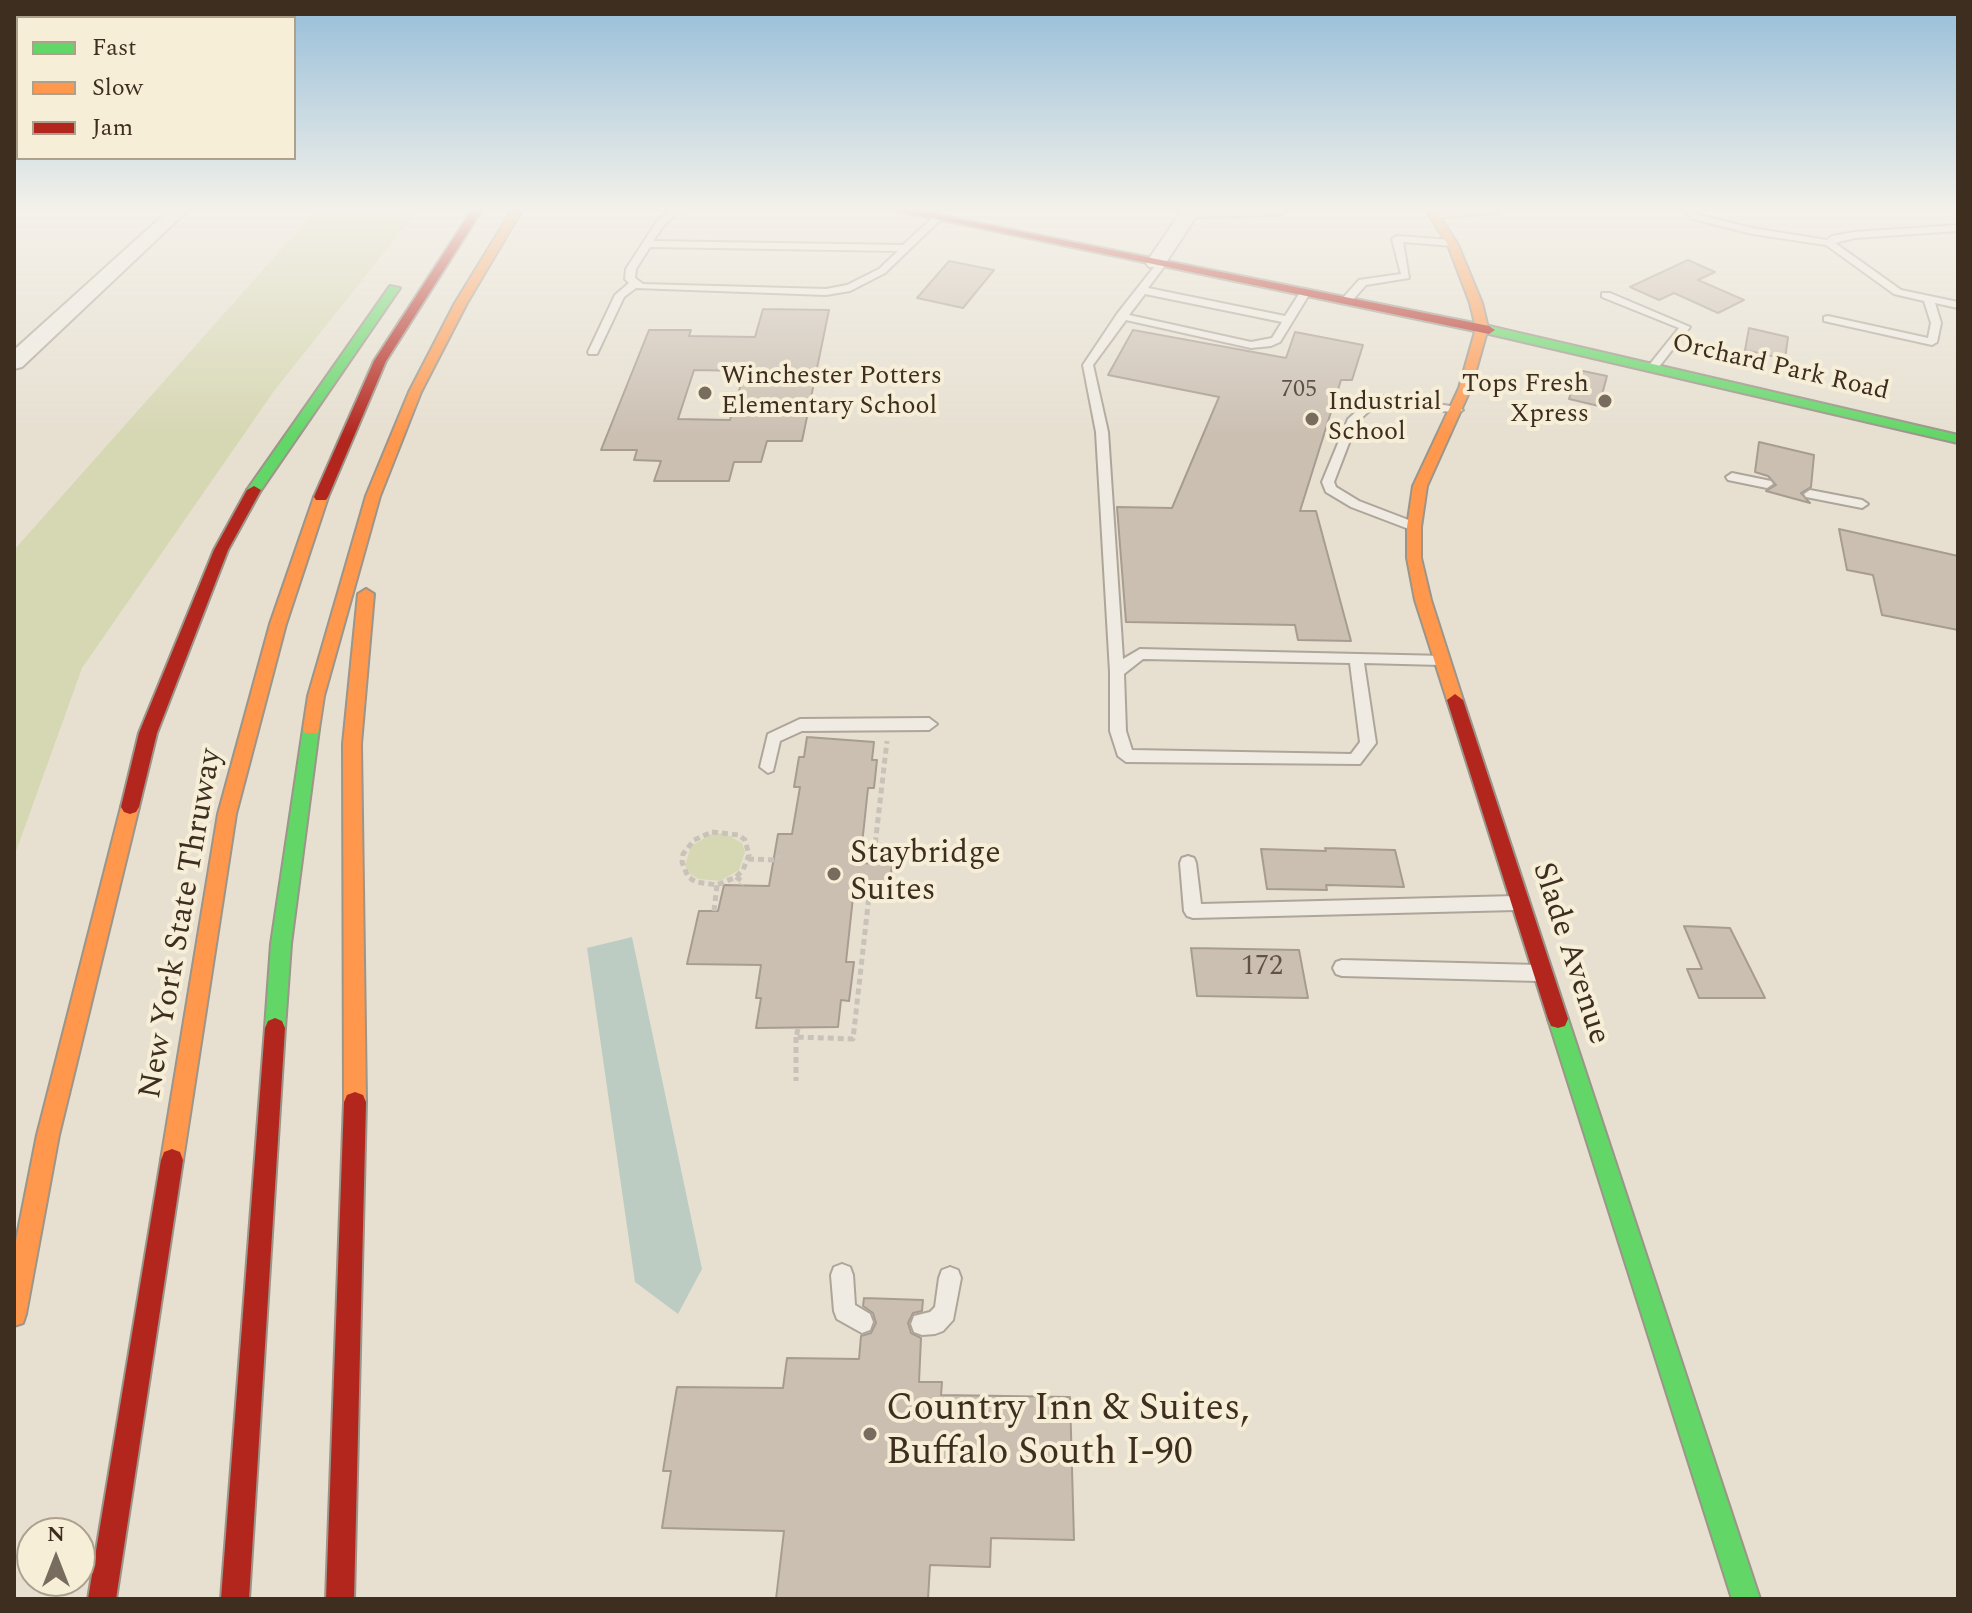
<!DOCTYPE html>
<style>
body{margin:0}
#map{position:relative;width:1972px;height:1613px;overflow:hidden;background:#e7e0d1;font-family:Spectral,serif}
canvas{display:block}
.frame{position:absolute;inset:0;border:16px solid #3d2e20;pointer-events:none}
.legend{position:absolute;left:16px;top:16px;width:280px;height:144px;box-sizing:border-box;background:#f7eed8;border:2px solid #ada18e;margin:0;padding:10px 14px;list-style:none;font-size:24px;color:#3d2e20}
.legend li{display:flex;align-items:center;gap:16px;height:40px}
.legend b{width:40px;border:2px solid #ada18e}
.north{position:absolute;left:16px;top:1517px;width:80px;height:80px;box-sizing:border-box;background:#f7eed8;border:2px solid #ada18e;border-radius:50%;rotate:0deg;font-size:22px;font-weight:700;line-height:32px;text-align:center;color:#3d2e20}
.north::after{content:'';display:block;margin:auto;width:28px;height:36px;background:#786c5e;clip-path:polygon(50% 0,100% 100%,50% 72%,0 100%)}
</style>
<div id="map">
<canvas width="1972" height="1613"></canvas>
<div class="frame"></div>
<ul class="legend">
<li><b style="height:10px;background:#63d668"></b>Fast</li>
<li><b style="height:10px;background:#ff974d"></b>Slow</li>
<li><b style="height:10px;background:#b3261e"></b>Jam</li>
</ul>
<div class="north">N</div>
</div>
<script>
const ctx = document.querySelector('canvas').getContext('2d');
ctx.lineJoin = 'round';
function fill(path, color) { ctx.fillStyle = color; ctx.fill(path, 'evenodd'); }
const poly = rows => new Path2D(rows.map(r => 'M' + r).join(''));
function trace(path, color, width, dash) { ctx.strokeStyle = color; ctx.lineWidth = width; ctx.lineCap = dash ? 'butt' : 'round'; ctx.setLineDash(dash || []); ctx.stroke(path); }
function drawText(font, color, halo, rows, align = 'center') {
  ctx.font = font + ' Spectral,serif'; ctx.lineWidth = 8; ctx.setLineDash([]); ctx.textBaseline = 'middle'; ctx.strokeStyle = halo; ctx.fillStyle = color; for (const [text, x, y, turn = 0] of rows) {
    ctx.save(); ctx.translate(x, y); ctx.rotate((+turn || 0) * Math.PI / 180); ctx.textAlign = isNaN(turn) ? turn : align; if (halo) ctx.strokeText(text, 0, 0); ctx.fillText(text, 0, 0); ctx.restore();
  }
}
fill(poly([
 [316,210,418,210,274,391,82,668,14,857,14,550],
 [724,833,742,843,745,852,739,870,720,881,699,879,690,874,685,865,691,846,712,834]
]), '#d6d7b3');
fill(poly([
 [632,937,702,1269,678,1314,635,1282,587,948]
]), '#bcccc2');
const building = poly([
 [1688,260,1715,272,1698,280,1744,300,1718,313,1674,293,1659,300,1630,287,1688,260],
 [949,261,994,270,963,308,917,298,949,261],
 [763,309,829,310,802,441,767,441,761,462,734,462,729,481,654,481,661,461,634,460,637,450,601,450,649,330,691,330,689,336,755,337,763,309],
 [694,370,745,371,730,420,678,419,694,370],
 [1749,328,1788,337,1785,359,1745,350,1749,328],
 [1133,330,1286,358,1295,332,1363,345,1352,380,1341,380,1300,511,1316,511,1351,641,1298,640,1295,625,1126,622,1117,507,1172,508,1219,397,1108,375,1133,330],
 [1578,370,1607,376,1599,406,1569,399,1578,370],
 [1759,442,1814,455,1811,487,1801,493,1810,503,1766,491,1776,485,1768,476,1755,472,1759,442],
 [1839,529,1958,556,1958,630,1882,615,1873,575,1847,570,1839,529],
 [807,737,874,742,872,760,877,760,874,788,868,788,860,863,892,864,890,888,854,888,846,962,854,962,849,1001,841,1000,838,1027,756,1028,761,998,756,998,761,965,687,964,699,911,718,911,724,885,769,886,778,834,792,834,800,787,794,787,799,757,804,757,807,737],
 [1325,848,1395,850,1404,887,1326,885,1327,890,1267,889,1261,849,1326,851,1325,848],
 [1684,926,1730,928,1765,998,1699,998,1687,969,1702,969,1684,926],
 [1191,948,1299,950,1308,998,1197,996,1191,948],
 [864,1298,923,1300,922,1311,913,1313,908,1323,911,1333,921,1338,919,1382,942,1382,941,1395,1070,1397,1074,1540,991,1538,990,1567,930,1565,928,1599,776,1599,784,1531,662,1528,671,1471,663,1471,677,1387,783,1388,787,1358,859,1359,861,1336,871,1333,876,1323,873,1313,863,1306,864,1298]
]);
fill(building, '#cbbfb2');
trace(building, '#a89c90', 2);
const lane = poly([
 [672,210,682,210,664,225,653,241,903,245,934,216,942,218,885,273,850,291,826,295,636,288,624,297,597,354,589,354,588,352,615,295,629,283,625,279,626,269,657,221,672,210],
 [650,247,898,251,879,269,847,285,826,289,643,284,635,278,636,269,650,247],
 [1466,210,1502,210,1497,213,1434,218,1429,215,1434,212,1466,210],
 [1683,210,1693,210,1699,215,1752,228,1827,240,1832,236,1855,232,1958,225,1958,231,1855,238,1835,243,1901,290,1958,302,1958,308,1935,303,1941,323,1937,342,1932,345,1824,321,1824,317,1828,316,1928,338,1931,323,1924,301,1894,294,1826,245,1752,234,1693,219,1683,210],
 [1397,236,1452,240,1457,243,1452,246,1403,242,1409,278,1366,285,1350,303,1342,303,1342,299,1359,280,1401,274,1392,239,1397,236],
 [1161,261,1166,264,1148,288,1285,316,1301,291,1310,293,1280,342,1271,346,1251,348,1126,320,1093,365,1108,432,1123,659,1140,649,1446,656,1448,660,1446,664,1441,665,1364,663,1376,743,1360,764,1126,762,1118,756,1110,731,1110,672,1096,432,1083,365,1117,314,1158,262,1161,261],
 [1145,294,1282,322,1272,338,1251,342,1129,315,1145,294],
 [1143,659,1350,663,1360,742,1351,754,1132,750,1126,731,1124,674,1143,659],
 [1602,293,1610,293,1690,327,1658,368,1650,368,1650,364,1679,328,1602,297,1602,293],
 [1384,396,1457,407,1463,410,1457,413,1384,402,1377,404,1357,422,1334,482,1336,487,1359,501,1419,524,1419,530,1414,531,1351,507,1326,492,1322,482,1348,419,1369,400,1384,396],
 [1732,473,1771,481,1773,484,1767,488,1728,480,1726,477,1732,473],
 [1810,490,1862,500,1868,504,1862,508,1806,497,1804,494,1810,490],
 [929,718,937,724,929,730,802,731,780,741,773,771,768,773,760,767,768,734,800,719,929,718],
 [1188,856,1194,858,1196,863,1201,904,1516,896,1522,898,1525,903,1522,908,1516,910,1193,918,1187,916,1184,911,1180,863,1182,858,1188,856],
 [1342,960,1538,965,1544,967,1547,973,1544,979,1538,981,1342,976,1336,974,1333,968,1336,962,1342,960],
 [842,1264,850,1267,853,1275,855,1305,870,1314,873,1322,870,1330,862,1333,837,1319,834,1311,831,1275,834,1267,842,1264],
 [950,1267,958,1270,961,1278,953,1320,943,1331,935,1334,922,1335,914,1332,911,1324,914,1316,930,1312,935,1307,939,1278,942,1270,950,1267]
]);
const street = poly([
 [169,210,188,210,22,367,14,369,14,350,169,210],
 [1182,210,1288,210,1279,215,1196,217,1163,267,1149,267,1146,263,1182,210]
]);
const fast = poly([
 [390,286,400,288,259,493,249,493,247,490,390,286],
 [1489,326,1958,435,1958,443,1485,333,1483,330,1489,326],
 [311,723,319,729,291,944,285,1028,282,1035,275,1038,268,1035,265,1028,271,944,303,729,311,723],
 [1558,1010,1565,1012,1568,1019,1760,1599,1732,1599,1548,1019,1551,1012,1558,1010]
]);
const slow = poly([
 [512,210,522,210,467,303,421,392,380,496,324,696,319,729,317,733,305,733,303,729,308,696,366,496,409,392,455,303,512,210],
 [1426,210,1436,210,1458,245,1482,303,1488,328,1471,388,1427,486,1421,527,1421,558,1431,600,1463,700,1455,706,1447,700,1415,600,1407,558,1407,527,1413,486,1459,388,1476,328,1470,303,1448,245,1426,210],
 [321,493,328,497,286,624,236,814,183,1160,180,1168,172,1171,164,1168,161,1160,218,814,270,624,314,497,321,493],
 [366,589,374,594,361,744,366,1102,363,1109,355,1112,347,1109,344,1102,343,744,358,594,366,589],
 [130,800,136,802,139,807,59,1135,26,1314,23,1323,14,1326,14,1251,37,1135,121,807,124,802,130,800]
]);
const jam = poly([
 [472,210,482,210,386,361,328,497,326,500,316,500,314,497,374,361,472,210],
 [894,210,913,210,1489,326,1495,330,1489,334,894,210],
 [254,486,261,490,228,550,157,733,139,807,136,812,130,814,124,812,121,807,139,733,214,550,247,490,254,486],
 [1455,694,1463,700,1568,1019,1565,1026,1558,1028,1551,1026,1548,1019,1447,700,1455,694],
 [275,1018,282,1021,285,1028,249,1599,221,1599,265,1028,268,1021,275,1018],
 [355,1092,363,1095,366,1102,354,1599,326,1599,344,1102,347,1095,355,1092],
 [172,1149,180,1152,183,1160,116,1599,88,1599,161,1160,164,1152,172,1149]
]);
trace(lane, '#ada599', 4);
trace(street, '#ada599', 4);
trace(fast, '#9c958a', 4);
trace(slow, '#9c958a', 4);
trace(jam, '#9c958a', 4);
trace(poly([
 [712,832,739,835,745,840,749,855,743,870,736,877,717,885,696,882,688,877,682,862,683,854,694,840,712,832],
 [748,859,775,860,780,855],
 [873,863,887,741],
 [736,877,742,881,741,885],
 [714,911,717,885],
 [798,1029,796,1037,853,1039,870,887],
 [796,1037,796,1081]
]), '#c8c2b9', 5, [6, 4]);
fill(lane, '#efebe3');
fill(street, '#efebe3');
fill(fast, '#63d668');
fill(slow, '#ff974d');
fill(jam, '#b3261e');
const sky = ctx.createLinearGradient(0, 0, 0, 436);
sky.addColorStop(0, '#96bed9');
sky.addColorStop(0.48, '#f4f1ea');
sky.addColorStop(1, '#f4f1ea00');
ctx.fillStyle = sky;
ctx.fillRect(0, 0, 1972, 436);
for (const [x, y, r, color] of [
 [705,393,8,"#786c5e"],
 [1605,401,8,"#786c5e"],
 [1312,419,8,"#786c5e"],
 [834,874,8,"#786c5e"],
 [870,1434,8,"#786c5e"]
]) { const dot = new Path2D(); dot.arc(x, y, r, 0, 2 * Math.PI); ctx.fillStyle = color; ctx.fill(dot); trace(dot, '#f7eed8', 3); }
drawText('24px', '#605244', null, [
 ["705",1299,391]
]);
drawText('26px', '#3d2e20', '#f7eed8', [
 ["Orchard Park Road",1780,369,13]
]);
drawText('26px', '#3d2e20', '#f7eed8', [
 ["Winchester Potters",721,378],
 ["Elementary School",721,408],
 ["Tops Fresh",1589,386,"right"],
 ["Xpress",1589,416,"right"],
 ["Industrial",1328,404],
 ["School",1328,434]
], 'left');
drawText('28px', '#605244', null, [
 ["172",1262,969]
]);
drawText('32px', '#3d2e20', '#f7eed8', [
 ["Staybridge",850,856],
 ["Suites",850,893]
], 'left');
drawText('32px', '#3d2e20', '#f7eed8', [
 ["New York State Thruway",183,924,-80],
 ["Slade Avenue",1569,954,72]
]);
drawText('38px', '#3d2e20', '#f7eed8', [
 ["Country Inn & Suites,",886,1412],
 ["Buffalo South I-90",886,1456]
], 'left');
</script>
